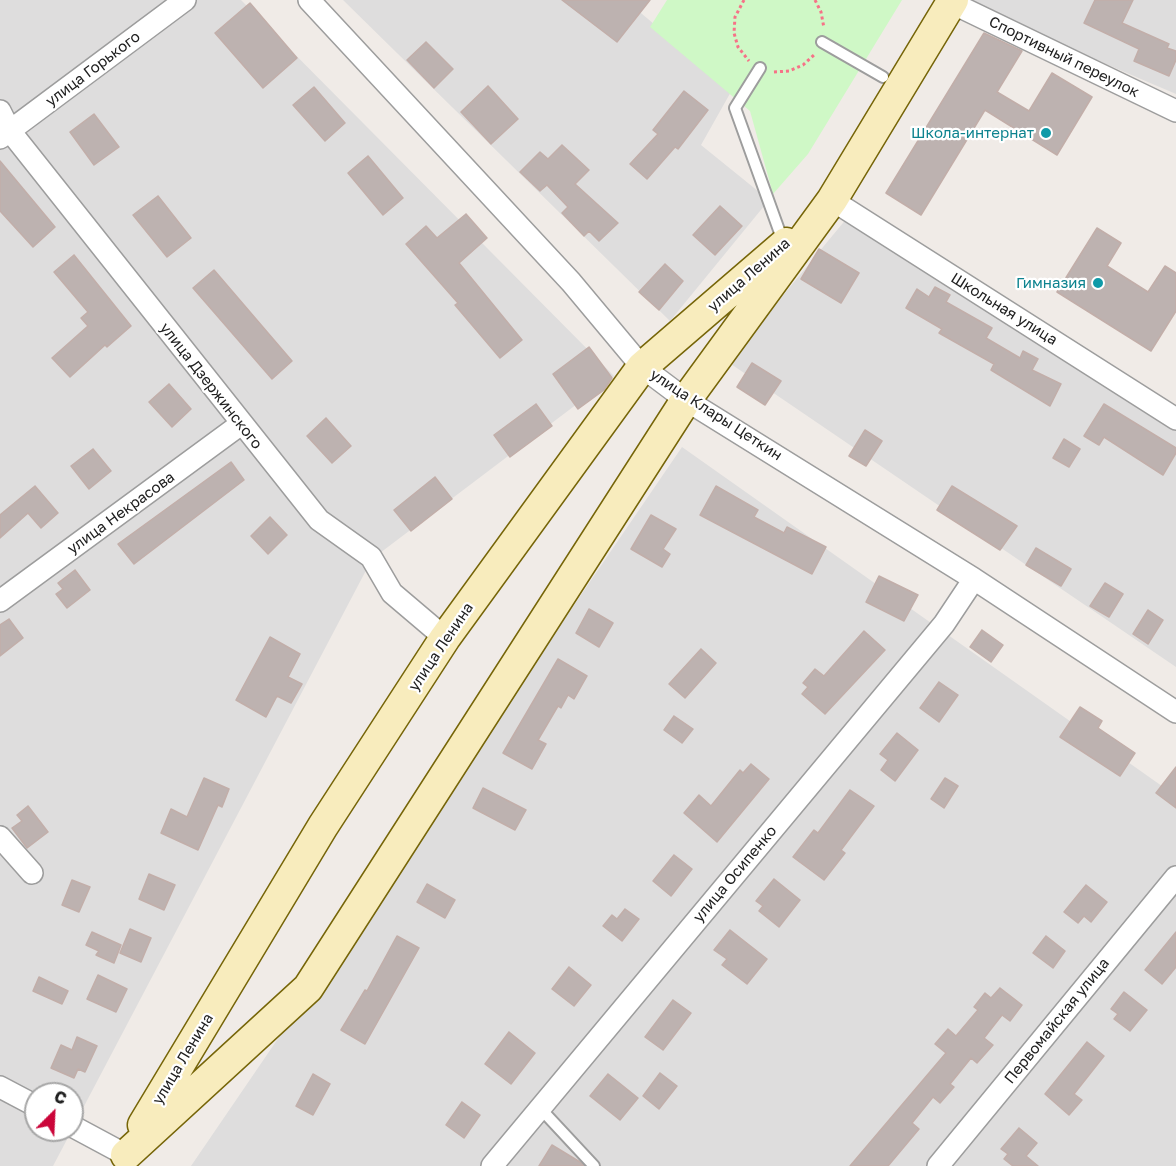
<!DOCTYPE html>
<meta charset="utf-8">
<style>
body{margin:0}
#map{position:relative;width:1176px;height:1166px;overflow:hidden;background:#f0ebe7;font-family:"Golos Text",sans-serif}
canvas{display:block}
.north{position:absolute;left:24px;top:1082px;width:60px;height:60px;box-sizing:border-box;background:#fff;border:2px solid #a6a6a6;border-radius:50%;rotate:24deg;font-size:16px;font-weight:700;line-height:24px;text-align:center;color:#202020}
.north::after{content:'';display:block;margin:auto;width:21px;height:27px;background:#cb0539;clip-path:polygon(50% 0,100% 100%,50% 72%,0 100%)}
</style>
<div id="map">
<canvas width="1176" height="1166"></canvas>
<div class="north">С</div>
</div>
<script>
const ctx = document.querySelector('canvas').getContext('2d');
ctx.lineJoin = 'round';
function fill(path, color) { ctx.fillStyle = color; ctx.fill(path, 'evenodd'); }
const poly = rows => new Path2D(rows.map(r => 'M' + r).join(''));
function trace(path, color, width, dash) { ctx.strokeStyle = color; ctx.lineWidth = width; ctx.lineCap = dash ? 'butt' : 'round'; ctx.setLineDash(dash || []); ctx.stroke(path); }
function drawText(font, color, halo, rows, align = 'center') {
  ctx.font = font + ' "Golos Text",sans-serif'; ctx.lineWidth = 4.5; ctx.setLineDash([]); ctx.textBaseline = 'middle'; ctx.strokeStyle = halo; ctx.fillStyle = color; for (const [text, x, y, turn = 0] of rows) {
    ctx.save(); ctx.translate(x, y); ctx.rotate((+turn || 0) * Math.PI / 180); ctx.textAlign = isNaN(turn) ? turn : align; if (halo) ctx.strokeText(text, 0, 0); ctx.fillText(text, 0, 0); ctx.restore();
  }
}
fill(poly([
 [0,0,241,0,614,376,372,559,72,1129,72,1094,36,1094,36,1130,72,1130,53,1166,0,1166],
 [343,0,641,0,635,8,732,90,701,145,769,200,670,321],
 [971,0,1176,0,1176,94,968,5],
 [852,212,1176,430,1176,667,728,362],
 [682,447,1176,796,1176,1166,191,1166]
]), '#dedddd');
fill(poly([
 [667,0,902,0,808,154,773,194,750,111,650,27]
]), '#cff8c6');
const building = poly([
 [562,0,650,0,617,42,562,0],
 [1095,0,1133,0,1122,23,1169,44,1167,48,1176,51,1176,60,1169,76,1134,61,1139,49,1084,23,1095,0],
 [250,3,297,58,263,88,215,33,250,3],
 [984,33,1022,51,997,92,1029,111,1052,73,1092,97,1057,155,985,110,921,215,886,193,984,33],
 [426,42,453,69,434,88,407,60,426,42],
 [488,86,518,119,491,144,461,112,488,86],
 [314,87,345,123,325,141,293,105,314,87],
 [684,91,708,110,678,149,675,147,647,179,630,164,658,134,653,130,684,91],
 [94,114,119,147,94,165,70,132,94,114],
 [562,145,589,170,575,184,618,223,599,241,589,231,584,236,562,213,568,207,547,185,540,191,520,172,540,152,548,159,562,145],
 [368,156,403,198,383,215,348,173,368,156],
 [0,161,55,227,33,247,0,211,0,161],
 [158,196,191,238,167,257,133,215,158,196],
 [720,206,742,226,715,255,693,235,720,206],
 [466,214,487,238,459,263,522,340,500,358,455,305,458,303,406,244,426,226,437,238,466,214],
 [1097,228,1121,243,1107,266,1148,292,1165,266,1176,273,1176,311,1151,351,1057,292,1097,228],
 [819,249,859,273,841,303,801,279,819,249],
 [74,255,131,326,107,347,105,345,70,377,52,358,88,326,81,318,88,312,54,272,74,255],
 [665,264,683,281,659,310,639,292,665,264],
 [214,270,292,361,272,379,193,288,214,270],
 [935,287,950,295,946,302,992,328,986,338,1020,358,1023,351,1038,359,1032,370,1061,384,1050,406,991,370,994,364,939,333,942,329,906,308,917,289,929,297,935,287],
 [589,347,612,378,604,390,578,409,553,374,589,347],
 [752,363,781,381,765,405,737,387,752,363],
 [169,384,191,409,172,427,149,402,169,384],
 [536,404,552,426,510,457,494,435,536,404],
 [1104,404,1176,448,1176,453,1163,475,1104,437,1099,445,1084,436,1104,404],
 [326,418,351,446,332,463,307,436,326,418],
 [865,430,882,441,866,466,849,456,865,430],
 [1064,439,1080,449,1069,467,1053,458,1064,439],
 [93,449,111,471,89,489,71,466,93,449],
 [231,462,244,480,134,564,118,544,231,462],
 [435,477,452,499,411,531,394,510,435,477],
 [35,486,58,513,41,528,28,513,0,538,0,515,35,486],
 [716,486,758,510,754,517,784,533,787,527,826,547,812,574,700,515,716,486],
 [952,486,1017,526,1000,550,937,510,952,486],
 [651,515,676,529,663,549,670,554,662,567,631,549,651,515],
 [270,517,287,535,268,554,251,536,270,517],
 [1036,548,1071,569,1061,586,1026,565,1036,548],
 [75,570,90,590,67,608,56,594,63,589,58,583,75,570],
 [879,576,918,595,904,621,866,602,879,576],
 [1105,583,1123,594,1109,617,1090,606,1105,583],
 [589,609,613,623,599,647,576,633,589,609],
 [1148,610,1163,620,1148,644,1133,634,1148,610],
 [9,619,23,638,0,656,0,625,9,619],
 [982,630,1003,645,991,662,970,647,982,630],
 [864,631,885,650,825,714,802,694,808,687,803,683,815,669,824,676,864,631],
 [270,637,300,654,288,677,302,684,291,703,277,696,266,717,236,700,270,637],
 [701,649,716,663,685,698,669,684,701,649],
 [558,659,587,676,574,699,568,695,561,708,558,706,538,740,546,744,532,769,503,753,558,659],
 [939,682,958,695,939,722,920,708,939,682],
 [1080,707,1102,721,1098,728,1135,753,1120,776,1060,737,1080,707],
 [674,716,693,729,682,743,664,730,674,716],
 [897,733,918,750,895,781,881,770,888,760,880,754,897,733],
 [751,764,769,779,717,842,684,813,699,795,711,806,740,770,743,773,751,764],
 [1176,767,1176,808,1156,793,1176,767],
 [204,778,229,789,222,807,218,805,198,850,161,833,171,809,187,817,204,778],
 [945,778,958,786,944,808,931,799,945,778],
 [483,788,526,810,515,830,473,808,483,788],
 [850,790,874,806,841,850,845,853,824,880,793,857,814,830,818,833,850,790],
 [28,806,48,832,27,848,12,828,22,821,17,815,28,806],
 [674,855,692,869,671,896,653,881,674,855],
 [149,874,175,885,164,910,139,899,149,874],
 [774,879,800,900,779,927,759,911,763,906,756,901,774,879],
 [72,880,90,887,79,912,62,905,72,880],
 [427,884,455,900,445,918,417,902,427,884],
 [1086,885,1107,902,1091,922,1084,916,1078,923,1064,912,1086,885],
 [625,909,639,919,622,941,603,926,612,915,617,919,625,909],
 [130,929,151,938,141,962,120,953,130,929],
 [730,930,767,959,747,984,722,965,727,959,714,950,730,930],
 [92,932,121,945,114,963,96,955,99,951,86,945,92,932],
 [1176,932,1176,967,1162,984,1145,970,1176,932],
 [397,936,419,948,365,1044,341,1030,365,990,367,991,397,936],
 [1046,936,1065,951,1053,968,1033,953,1046,936],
 [569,967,591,985,574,1006,552,989,569,967],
 [98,975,127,989,116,1012,87,999,98,975],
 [39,977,68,991,62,1004,33,991,39,977],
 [1000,988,1022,1005,1010,1021,1002,1015,984,1038,993,1045,977,1063,971,1058,950,1084,954,1087,940,1103,933,1097,912,1123,919,1129,888,1166,850,1166,946,1053,935,1044,948,1029,956,1036,978,1010,974,1007,985,993,991,998,1000,988],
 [1124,992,1147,1010,1130,1031,1114,1019,1118,1014,1111,1009,1124,992],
 [673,1000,691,1013,663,1050,645,1037,673,1000],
 [509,1032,535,1053,511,1084,485,1064,509,1032],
 [77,1037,97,1046,85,1072,78,1069,74,1078,51,1068,61,1045,72,1050,77,1037],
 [1087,1042,1104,1056,1074,1094,1082,1100,1069,1115,1045,1094,1087,1042],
 [660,1073,677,1086,659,1109,643,1096,660,1073],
 [313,1074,330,1084,313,1115,296,1106,313,1074],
 [608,1074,638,1098,620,1120,590,1096,608,1074],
 [462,1102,480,1115,464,1138,446,1125,462,1102],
 [1019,1128,1037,1143,1026,1156,1038,1166,1013,1166,1004,1159,1008,1154,1001,1149,1019,1128],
 [552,1145,580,1162,584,1166,539,1166,552,1145]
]);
fill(building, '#bdb2b0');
trace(building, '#c2aea9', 1.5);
const service = poly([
 [822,42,883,77],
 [760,68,735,108,784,244],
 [540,1108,594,1166]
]);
const minor = poly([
 [309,0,571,282,642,367,686,400,974,579,1176,712],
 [952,3,1176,111],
 [0,111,10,131,319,520,371,557,392,593,445,638],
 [0,138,185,0],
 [832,200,1176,419],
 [0,601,241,424],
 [0,837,32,873],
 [0,1087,36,1106],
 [72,1126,126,1155],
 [492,1166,944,624,974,579],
 [938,1166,1176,877]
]);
const secondary = poly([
 [143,1125,323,826,445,638,642,367,786,243],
 [126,1155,308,988,686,400,832,200,953,0]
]);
trace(service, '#9d9d9d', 14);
trace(minor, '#9d9d9d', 24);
trace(secondary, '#766508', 33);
trace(poly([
 [744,0,735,17,734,33,738,47,749,61],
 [815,0,821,12,824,28],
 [774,72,789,71,803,65,815,54]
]), '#f67287', 3, [3, 3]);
trace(service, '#fff', 10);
trace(minor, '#fff', 21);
trace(secondary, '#f8ecbd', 30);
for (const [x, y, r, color] of [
 [1046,133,6,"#0f9aa8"],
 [1098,283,6,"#0f9aa8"]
]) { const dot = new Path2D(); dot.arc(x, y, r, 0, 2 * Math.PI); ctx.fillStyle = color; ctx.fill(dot); trace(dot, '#fff', 2); }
drawText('15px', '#202020', '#fff', [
 ["Спортивный переулок",1064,57,26],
 ["улица Горького",93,69,-37],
 ["улица Ленина",749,275,-41],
 ["Школьная улица",1004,309,32],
 ["улица Дзержинского",211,386,52],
 ["улица Клары Цеткин",716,415,33],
 ["улица Некрасова",121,513,-36],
 ["улица Ленина",441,647,-56],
 ["улица Осипенко",735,874,-50],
 ["Первомайская улица",1057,1021,-51],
 ["улица Ленина",183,1059,-59]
]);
drawText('15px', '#0d838f', '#fff', [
 ["Школа-интернат",1034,133],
 ["Гимназия",1086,283]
], 'right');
</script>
